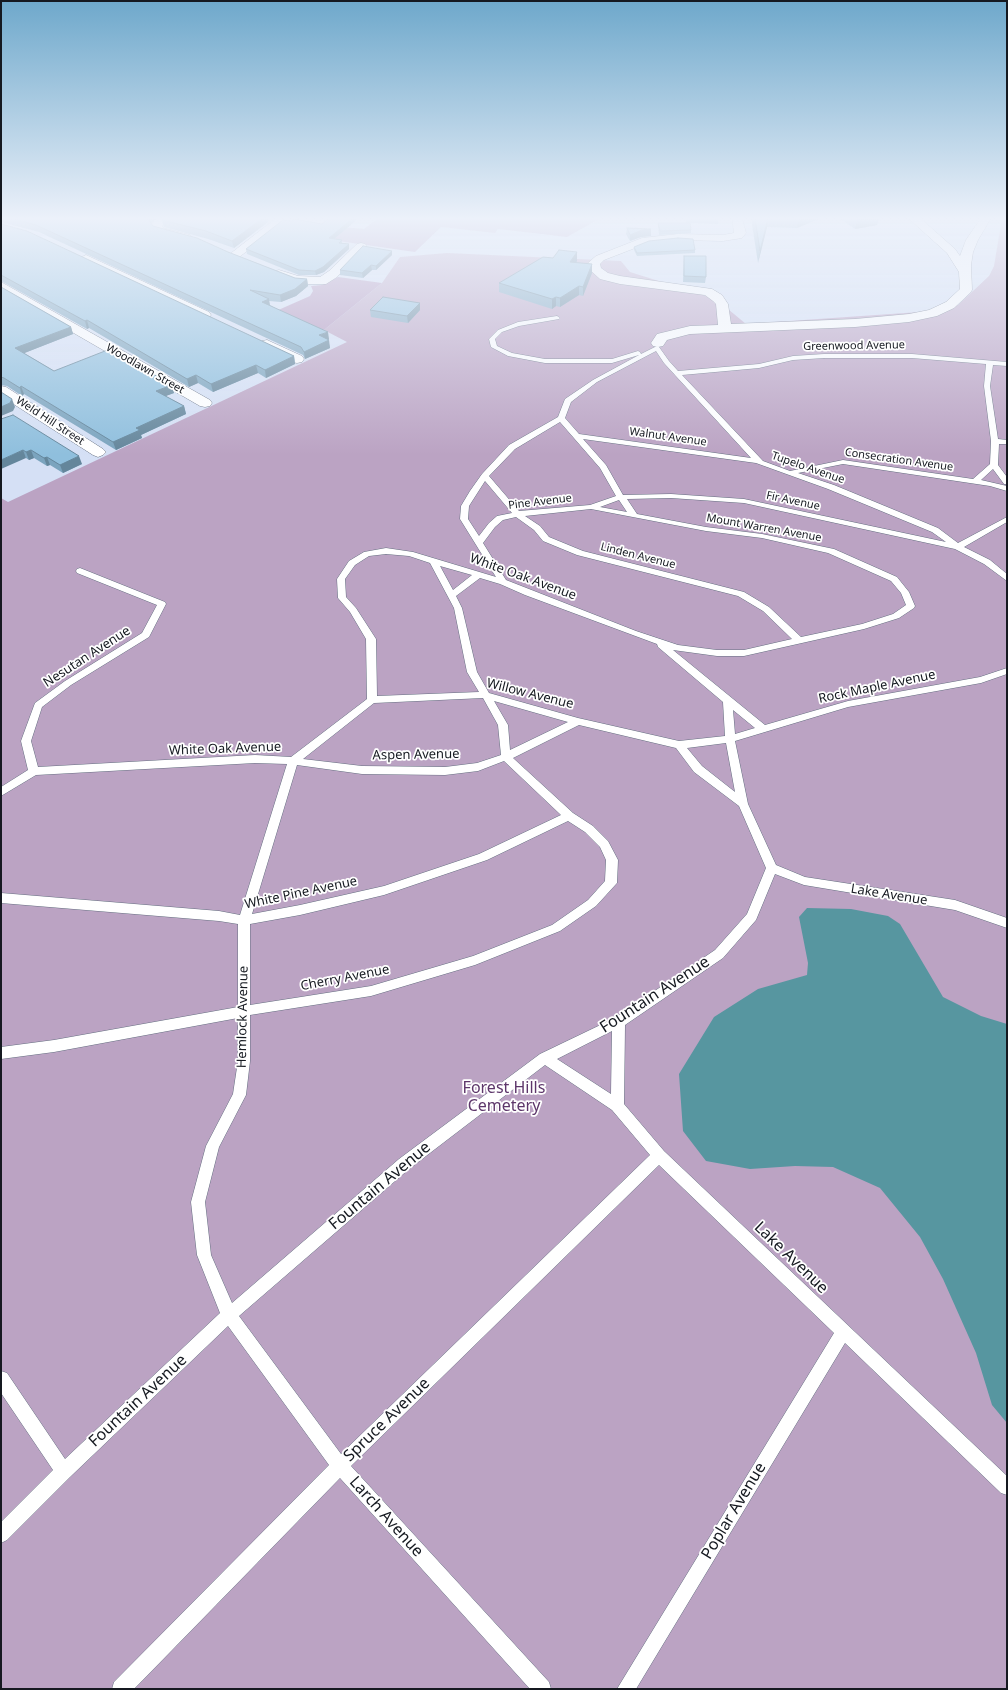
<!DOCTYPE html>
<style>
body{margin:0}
#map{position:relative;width:1008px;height:1690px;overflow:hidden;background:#d5e0f5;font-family:"Noto Sans",sans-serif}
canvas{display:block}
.frame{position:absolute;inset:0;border:2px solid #151920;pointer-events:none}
</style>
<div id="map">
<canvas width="1008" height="1690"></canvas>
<div class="frame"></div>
</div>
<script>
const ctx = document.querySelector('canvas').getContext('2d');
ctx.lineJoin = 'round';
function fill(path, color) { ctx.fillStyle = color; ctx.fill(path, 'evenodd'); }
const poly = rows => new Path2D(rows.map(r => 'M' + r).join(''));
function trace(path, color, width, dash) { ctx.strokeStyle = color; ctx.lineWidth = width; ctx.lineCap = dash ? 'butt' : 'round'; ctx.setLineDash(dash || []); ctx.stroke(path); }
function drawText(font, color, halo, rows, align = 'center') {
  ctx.font = font + ' "Noto Sans",sans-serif'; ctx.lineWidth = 3.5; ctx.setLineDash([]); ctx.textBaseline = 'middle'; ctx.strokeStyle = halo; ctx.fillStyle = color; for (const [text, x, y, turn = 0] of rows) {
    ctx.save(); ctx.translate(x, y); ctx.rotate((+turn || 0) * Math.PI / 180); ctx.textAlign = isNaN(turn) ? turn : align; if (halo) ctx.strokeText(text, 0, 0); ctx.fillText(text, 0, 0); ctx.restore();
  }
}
fill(poly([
 [1002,218,1007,218,1007,1689,1,1689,1,498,8,502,347,342,324,330,382,283,400,257,447,253,621,261,630,272,716,299,746,324,919,312,958,305,989,276,994,266]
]), '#bba3c3');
fill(poly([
 [378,218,601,218,567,237,498,229,495,233,441,227,415,252,317,238,331,226,364,229],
 [338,277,382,283,324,330,276,311,310,296,313,291,311,286,322,285]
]), '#b193bb');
fill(poly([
 [807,908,851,909,888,916,900,924,943,997,981,1016,1007,1024,1007,1423,992,1405,976,1353,943,1279,920,1237,880,1188,833,1167,795,1166,750,1169,706,1161,683,1131,679,1074,714,1017,758,989,807,975,808,963,799,917]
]), '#5796a0');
const service = poly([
 [557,316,560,318,559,319,519,326,502,332,495,339,497,346,512,353,545,359,612,359,638,351,640,352,641,354,657,346,659,347,669,361,678,371,759,364,793,356,824,354,912,354,1007,362,1007,366,993,365,990,386,998,439,1007,440,1007,444,999,444,998,465,1007,477,1007,484,1004,484,993,469,981,480,1007,486,1007,491,990,486,843,464,798,473,834,485,938,528,958,543,1007,517,1007,522,964,547,990,560,1007,574,1007,581,984,564,955,549,744,503,671,498,627,499,637,514,706,527,762,534,834,549,897,577,909,592,915,606,914,608,899,618,864,629,744,656,717,656,673,650,765,725,848,701,980,677,1007,668,1007,674,981,683,848,707,735,741,748,804,776,865,805,877,955,900,1007,918,1007,928,955,910,804,885,775,874,756,920,723,958,625,1025,624,1104,664,1151,1007,1476,1007,1495,1001,1493,845,1343,636,1689,617,1689,834,1333,659,1165,351,1466,549,1682,551,1689,530,1689,340,1478,134,1689,112,1689,114,1682,329,1465,228,1326,70,1477,7,1540,1,1543,1,1522,53,1470,1,1393,1,1371,7,1373,65,1459,220,1313,197,1255,191,1202,206,1146,233,1094,238,1061,238,1018,54,1052,1,1059,1,1047,54,1040,238,1007,238,924,219,921,1,903,1,893,219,911,240,915,287,764,255,763,36,775,1,796,1,787,28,770,21,741,35,703,65,681,142,633,157,605,77,573,76,571,77,569,80,568,165,602,166,604,149,637,71,685,42,707,31,741,38,767,255,755,291,757,367,699,366,639,350,612,338,598,337,579,349,561,364,552,386,548,413,552,496,577,460,519,461,506,470,491,482,474,509,445,558,417,565,399,593,380,639,355,612,363,545,363,508,356,491,347,489,339,498,330,518,322,557,316],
 [656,351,664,363,751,458,579,434,565,418,571,402,597,382,656,351],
 [824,358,912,358,986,364,984,386,991,441,990,464,973,479,843,460,790,471,763,461,682,375,759,368,793,360,824,358],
 [560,422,600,468,616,496,590,505,519,511,489,476,515,449,560,422],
 [583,439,756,463,828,489,932,532,946,542,744,499,671,494,623,495,606,465,583,439],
 [485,481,512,513,497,516,489,523,479,536,468,519,469,506,485,481],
 [619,500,627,512,600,507,619,500],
 [591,509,706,531,762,538,828,553,891,581,901,593,906,605,893,614,862,624,801,637,769,607,744,592,583,551,549,537,540,526,525,516,591,509],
 [516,517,534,530,543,541,577,555,738,596,763,611,792,639,744,650,717,650,678,645,636,631,506,580,483,543,495,527,503,520,516,517],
 [386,554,409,556,430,563,454,608,467,672,479,692,377,696,376,639,356,608,346,597,345,579,355,565,369,556,386,554],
 [440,566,472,575,453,590,440,566],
 [480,578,500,584,525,595,657,644,658,647,723,702,725,736,679,741,578,718,489,693,477,672,462,608,456,596,480,578],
 [483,698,498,725,501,755,477,763,445,767,362,766,303,759,374,703,483,698],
 [494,701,568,722,510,750,508,725,494,701],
 [733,710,755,728,735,734,733,710],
 [579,725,676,748,694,772,739,806,766,868,747,914,715,950,615,1018,540,1054,399,1159,232,1303,211,1255,205,1202,219,1147,246,1095,250,1061,250,1015,371,996,475,965,560,931,596,906,617,883,618,860,608,841,593,826,573,813,513,758,579,725],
 [726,743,735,792,702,766,687,748,726,743],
 [504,761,561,815,479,854,384,886,300,905,252,914,297,765,362,774,445,775,478,771,504,761],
 [568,821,585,832,600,847,606,860,605,881,588,900,552,925,473,956,371,986,250,1005,250,924,300,915,384,895,487,860,568,821],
 [612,1031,611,1094,557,1059,612,1031],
 [545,1065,612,1110,650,1155,341,1454,239,1316,409,1169,545,1065]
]);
const minor = poly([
 [157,218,168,218,162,226,163,228,190,235,192,237,190,239,186,240,155,232,150,226,157,218],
 [280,218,285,221,283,223,238,258,230,258,228,256,230,254,275,219,280,218],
 [732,218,742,218,746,233,742,238,723,241,678,240,648,243,604,260,600,264,601,268,608,273,620,276,712,289,722,295,728,304,731,324,855,319,909,314,929,310,946,302,960,289,959,272,947,253,908,218,920,218,955,249,960,256,966,240,981,218,991,218,978,240,973,252,971,265,972,290,970,293,954,308,937,316,909,322,855,327,690,334,667,340,663,346,658,347,653,346,651,343,657,334,690,326,718,325,716,304,713,301,705,295,620,284,600,279,590,270,588,263,596,256,642,238,678,234,723,235,734,233,732,218],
 [361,243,365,244,367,246,365,248,337,277,326,284,297,284,275,277,273,274,275,271,279,270,298,276,320,277,329,271,357,244,361,243],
 [86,255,209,312,211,315,209,318,205,319,201,318,82,261,80,259,82,257,86,255],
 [1,282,210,400,212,403,210,406,205,407,200,406,1,291,1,282],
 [267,340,302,356,304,359,302,362,297,363,292,362,262,347,260,344,262,341,267,340],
 [1,386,6,387,103,449,106,452,103,455,98,457,93,455,1,396,1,386]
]);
trace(service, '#656f81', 1);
trace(minor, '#656f81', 1);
fill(service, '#fff');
fill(minor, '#fff');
fill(poly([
 [1,218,156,218,151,223,153,226,228,252,295,278,307,279,308,286,296,296,281,302,269,301,270,305,329,339,328,340,330,348,305,359,303,355,39,232,1,222],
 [359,218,334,239,342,240,342,243,349,244,349,249,324,272,316,275,299,275,247,254,246,249,292,221,322,224],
 [686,218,718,218,718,224,686,223],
 [751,218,821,218,797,228,767,227,758,263],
 [839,218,879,218,877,225,855,229],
 [162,220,268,222,234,248,208,239,164,227],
 [658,223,691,230,691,233,659,235,658,226],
 [1,224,294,356,295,364,266,378,258,373,213,392,198,383,189,387,89,328,87,329,1,281],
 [627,228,651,229,651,236,641,237,630,241,626,234],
 [634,247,695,250,695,253,637,256,634,250],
 [577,252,577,261,576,263,592,273,583,296,579,295,560,307,556,306,552,309,499,292,499,283,553,258],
 [392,255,376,270,372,270,363,278,340,275,340,270],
 [684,256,706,277,705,283,683,282],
 [1,287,71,327,73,334,24,353,54,371,172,385,174,393,165,396,184,406,186,414,141,435,142,438,116,450,24,394,22,396,7,386,1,385],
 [420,303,420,310,408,323,371,317,370,310],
 [1,419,82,464,63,473,50,465,47,466,34,458,29,460,26,458]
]), '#7ba4be');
fill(poly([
 [147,218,156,218,149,225],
 [263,218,268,218,268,222,234,248,232,241],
 [353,218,359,218,329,243,329,238],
 [768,218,767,227,758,263,760,251],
 [799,218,821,218,797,228],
 [858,218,879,218,877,225,855,229],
 [651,229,651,236,641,237,630,241,630,235,642,230],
 [349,244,349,249,324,272,316,275,315,271],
 [392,251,392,255,376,270,376,266],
 [577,252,577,261,570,271,570,262],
 [592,264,592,273,583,296,583,287],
 [371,265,372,270,363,278,362,273],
 [307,279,308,286,296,296,281,302,280,295],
 [579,286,579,295,560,307,560,298],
 [556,297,556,306,552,309,552,299],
 [269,299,270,307,262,302],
 [420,303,420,310,408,323,407,316],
 [87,320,89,328,87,329,85,321],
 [71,327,73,334,17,356,15,348],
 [328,332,329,339,320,343,319,335],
 [329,340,330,348,305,359,304,352],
 [294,356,295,364,266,378,265,370],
 [256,365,258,373,213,392,211,384],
 [196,375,198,383,189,387,187,379],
 [172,385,174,393,158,399,156,391],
 [21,386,24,394,22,396,20,388],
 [12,399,15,407,13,411,1,416,1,407],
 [184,406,186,414,141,435,142,438,116,450,113,442,136,428],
 [23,450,26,458,1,469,1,460],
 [31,450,34,458,29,460,26,452],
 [79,456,82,464,63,473,60,465],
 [47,457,50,465,47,466,44,458]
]), '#64869b');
const building = poly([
 [11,218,147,218,153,226,197,238,228,252,295,278,307,279,295,289,280,295,250,290,269,299,262,302,328,332,319,335,329,340,304,352,301,347,36,225,11,218],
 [164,218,263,218,232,241,206,231,162,220,164,218],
 [329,218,353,218,329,238,342,240,339,243,349,244,323,267,315,271,299,270,246,249,283,220,292,221,294,219,322,224,329,218],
 [755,218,768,218,760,251,755,218],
 [658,223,690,223,691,230,660,231,658,223],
 [1,224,27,231,294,356,265,370,256,365,211,384,196,375,187,379,87,320,85,321,1,275,1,224],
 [627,228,651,229,642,230,630,235,627,228],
 [678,238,693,239,695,250,637,253,634,247,649,241,678,238],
 [363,246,392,251,376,266,371,265,362,273,340,270,363,246],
 [559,250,577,252,570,262,592,264,583,287,579,286,560,298,556,297,552,299,499,283,543,257,553,258,559,250],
 [684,256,706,256,706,277,684,276,684,256],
 [1,287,71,327,15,348,54,371,110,349,172,385,156,391,184,406,136,428,140,430,113,442,21,386,20,388,4,378,1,377,1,287],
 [383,297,420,303,407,316,370,310,383,297],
 [1,392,12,399,10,403,1,407,1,392],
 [13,415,79,456,60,465,47,457,44,458,31,450,26,452,23,450,1,460,1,419,13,415]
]);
fill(building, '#8fbfdd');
trace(building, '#64869b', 1);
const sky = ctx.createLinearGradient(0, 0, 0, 455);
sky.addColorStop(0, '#6ea8cb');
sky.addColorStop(0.48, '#ecf1fa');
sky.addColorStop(1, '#ecf1fa00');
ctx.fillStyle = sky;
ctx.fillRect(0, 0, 1008, 455);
drawText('11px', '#151920', '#fff', [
 ["Greenwood Avenue",854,346,-1],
 ["Woodlawn Street",145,369,30],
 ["Weld Hill Street",50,421,33],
 ["Walnut Avenue",668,437,8],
 ["Consecration Avenue",899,460,8],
 ["Tupelo Avenue",808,468,19],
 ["Fir Avenue",793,501,12],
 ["Pine Avenue",540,502,-7],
 ["Mount Warren Avenue",764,528,10],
 ["Linden Avenue",638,556,14]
]);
drawText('13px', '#151920', '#fff', [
 ["White Oak Avenue",523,577,20],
 ["Nesutan Avenue",87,657,-33],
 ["Rock Maple Avenue",877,687,-12],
 ["Willow Avenue",530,694,14],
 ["White Oak Avenue",225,749,-2],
 ["Aspen Avenue",416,755,-1],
 ["White Pine Avenue",301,893,-12],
 ["Lake Avenue",889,895,9],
 ["Cherry Avenue",345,978,-11],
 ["Hemlock Avenue",243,1017,-89]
]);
drawText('16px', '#151920', '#fff', [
 ["Fountain Avenue",655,995,-33],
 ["Fountain Avenue",380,1186,-40],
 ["Lake Avenue",791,1258,44],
 ["Fountain Avenue",138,1401,-43],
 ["Spruce Avenue",387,1420,-44],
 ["Poplar Avenue",734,1511,-59],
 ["Larch Avenue",386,1517,48]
]);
drawText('16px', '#5d366a', '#fff', [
 ["Forest Hills",504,1088],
 ["Cemetery",504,1106]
]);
</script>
